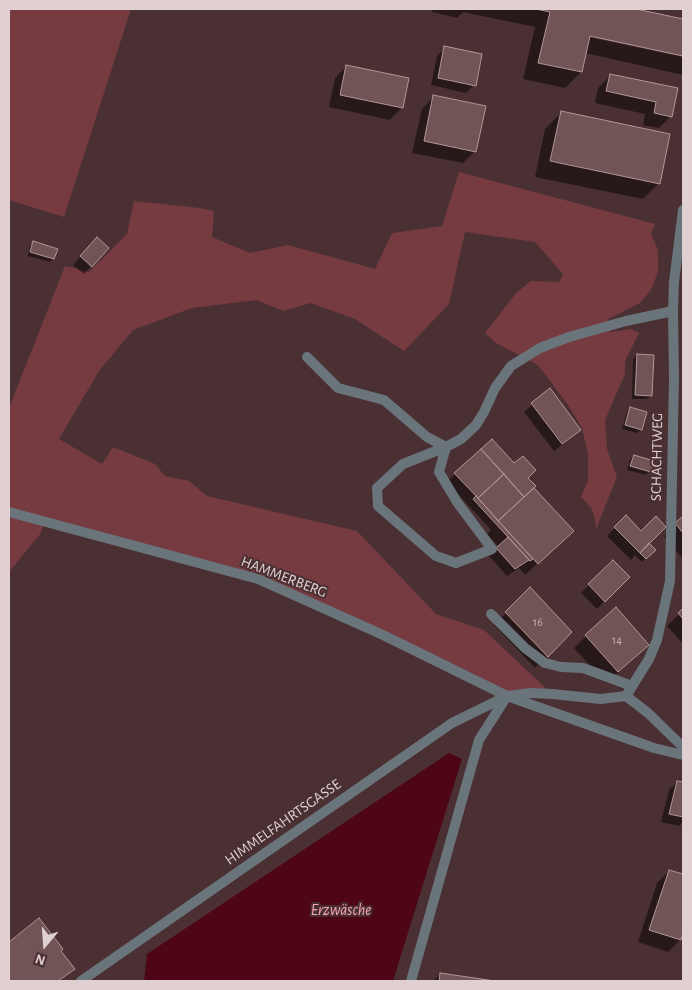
<!DOCTYPE html>
<meta charset="utf-8">
<style>
body{margin:0}
#map{position:relative;width:692px;height:990px;overflow:hidden;background:#4a3032;font-family:"Alegreya Sans",sans-serif}
canvas{display:block}
.frame{position:absolute;inset:0;border:10px solid #e1d0d1;pointer-events:none}
.north{position:absolute;left:20px;top:920px;width:50px;height:50px;-webkit-text-stroke:4px #4a3032;paint-order:stroke;rotate:198deg;font-size:14px;font-weight:700;line-height:20px;text-align:center;color:#e1d0d1}
.north::after{content:'';display:block;margin:auto;width:18px;height:22px;background:#e1d0d1;clip-path:polygon(50% 0,100% 100%,50% 72%,0 100%)}
</style>
<div id="map">
<canvas width="692" height="990"></canvas>
<div class="frame"></div>
<div class="north">N</div>
</div>
<script>
const ctx = document.querySelector('canvas').getContext('2d');
ctx.lineJoin = 'round';
function fill(path, color) { ctx.fillStyle = color; ctx.fill(path, 'evenodd'); }
const poly = rows => new Path2D(rows.map(r => 'M' + r).join(''));
function trace(path, color, width, dash) { ctx.strokeStyle = color; ctx.lineWidth = width; ctx.lineCap = dash ? 'butt' : 'round'; ctx.setLineDash(dash || []); ctx.stroke(path); }
function drawText(font, color, halo, rows, align = 'center') {
  ctx.font = font + ' "Alegreya Sans",sans-serif'; ctx.lineWidth = 4; ctx.setLineDash([]); ctx.textBaseline = 'middle'; ctx.strokeStyle = halo; ctx.fillStyle = color; for (const [text, x, y, turn = 0] of rows) {
    ctx.save(); ctx.translate(x, y); ctx.rotate((+turn || 0) * Math.PI / 180); ctx.textAlign = isNaN(turn) ? turn : align; if (halo) ctx.strokeText(text, 0, 0); ctx.fillText(text, 0, 0); ctx.restore();
  }
}
fill(poly([
 [9,9,131,9,64,217,9,200],
 [459,172,655,224,651,233,658,250,658,272,651,290,640,303,608,319,610,332,631,329,639,333,625,361,625,374,605,420,607,449,617,477,596,529,595,519,592,509,581,497,588,481,588,454,582,428,568,405,538,365,496,343,485,333,516,293,531,281,559,282,563,274,535,242,465,232,449,304,404,351,355,319,311,303,283,311,257,300,192,308,133,330,99,371,59,439,102,464,113,447,155,464,165,476,189,481,207,496,357,531,436,614,484,630,552,694,507,696,258,579,44,522,41,533,9,572,9,408,65,266,89,272,127,234,134,201,199,208,214,211,212,237,250,253,288,245,375,269,392,233,442,226]
]), '#763b41');
fill(poly([
 [449,753,462,759,393,981,144,981,147,954]
]), '#4e0617');
fill(poly([
 [433,9,630,9,683,20,683,55,584,33,583,36,683,57,683,75,585,53,581,72,565,88,523,79,535,27,463,12,457,18,432,12],
 [445,48,474,85,466,93,431,85,437,56],
 [347,66,402,107,390,120,329,107,335,78],
 [610,76,676,89,671,116,659,128,643,125,645,114,595,103,598,88],
 [434,96,475,151,463,163,412,153,422,109],
 [561,113,659,183,643,199,535,177,545,129],
 [34,243,53,258,50,262,28,256,30,246],
 [89,247,91,266,84,274,73,265],
 [637,355,651,396,647,399,632,399,633,359],
 [550,390,580,430,554,451,524,412],
 [631,408,641,430,637,433,622,429,627,412],
 [634,456,652,462,649,472,646,475,627,470,630,460],
 [455,474,527,478,533,488,572,531,525,575,519,568,507,576,489,556,499,547,487,534,491,530,447,482],
 [626,517,654,550,642,562,635,555,631,560,607,536],
 [683,518,683,559,664,536],
 [628,577,597,609,581,593,589,585],
 [530,589,570,632,535,668,494,625],
 [683,610,683,644,667,626],
 [586,636,636,657,606,683,574,648],
 [677,782,683,783,683,822,679,826,661,822,669,790],
 [669,871,683,875,683,928,680,940,668,952,638,942,657,883],
 [39,920,73,968,60,981,9,981,9,943],
 [440,974,486,981,433,981]
]), '#0007');
const building = poly([
 [536,9,636,9,683,19,683,56,590,36,582,72,538,63,550,12,536,9],
 [444,46,482,54,476,86,438,78,444,46],
 [346,65,409,78,403,108,340,95,346,65],
 [610,74,678,88,672,117,654,113,656,102,606,91,610,74],
 [433,95,486,106,476,152,424,141,433,95],
 [561,111,670,134,660,184,550,161,561,111],
 [97,237,109,248,92,267,80,256,97,237],
 [33,241,58,249,54,259,30,252,33,241],
 [637,354,654,355,652,396,635,395,637,354],
 [550,388,581,430,562,444,531,403,550,388],
 [630,407,647,412,642,430,625,425,630,407],
 [492,439,514,463,523,456,536,470,528,478,536,486,524,497,481,449,492,439],
 [481,449,504,474,478,498,454,473,481,449],
 [634,455,654,461,651,472,630,466,634,455],
 [504,474,524,497,498,521,478,498,504,474],
 [534,488,574,531,538,564,498,521,534,488],
 [476,496,533,559,530,561,473,499,476,496],
 [626,515,641,531,656,516,666,527,640,553,614,527,626,515],
 [683,516,683,533,675,523,683,516],
 [508,537,529,560,515,569,496,548,508,537],
 [649,543,656,550,646,559,640,553,649,543],
 [613,560,630,577,605,602,588,584,613,560],
 [530,587,572,632,548,657,505,612,530,587],
 [616,607,649,645,618,672,585,635,616,607],
 [683,608,683,619,678,613,683,608],
 [677,781,683,782,683,817,669,814,677,781],
 [669,870,683,874,683,933,681,940,649,930,669,870],
 [39,918,63,949,61,951,75,969,58,981,9,981,9,942,39,918],
 [440,973,495,981,439,981,440,973]
]);
fill(building, '#705456');
trace(building, '#b49596', 1);
trace(poly([
 [307,357,338,388,384,400,427,437,446,447,461,439,476,425,484,412,495,388,511,366,540,348,569,337,626,321,673,311],
 [446,447,439,472,457,502,492,549,456,563,436,556,378,506,377,488,403,464,446,447],
 [491,614,525,648,545,663,561,667,583,668,632,686],
 [81,981,452,723,507,696,531,693,552,694,601,699,626,696,648,713,683,747]
]), '#6a747b', 10);
trace(poly([
 [9,512,258,579,383,635,507,696,654,748,683,755],
 [626,696,649,659,657,640,670,581,674,378,673,311,674,282,683,210],
 [411,981,479,740,507,696]
]), '#6a747b', 10);
drawText('12px', '#c5b1b2', null, [
 ["16",538,622],
 ["14",617,640]
]);
drawText('15px', '#e1d0d1', '#4a3032', [
 ["SCHACHTWEG",657,457,-89],
 ["HAMMERBERG",284,577,21],
 ["HIMMELFAHRTSGASSE",283,822,-35]
]);
drawText('italic 16px', '#f5a6ac', '#4a3032', [
 ["Erzwäsche",341,910]
]);
</script>
